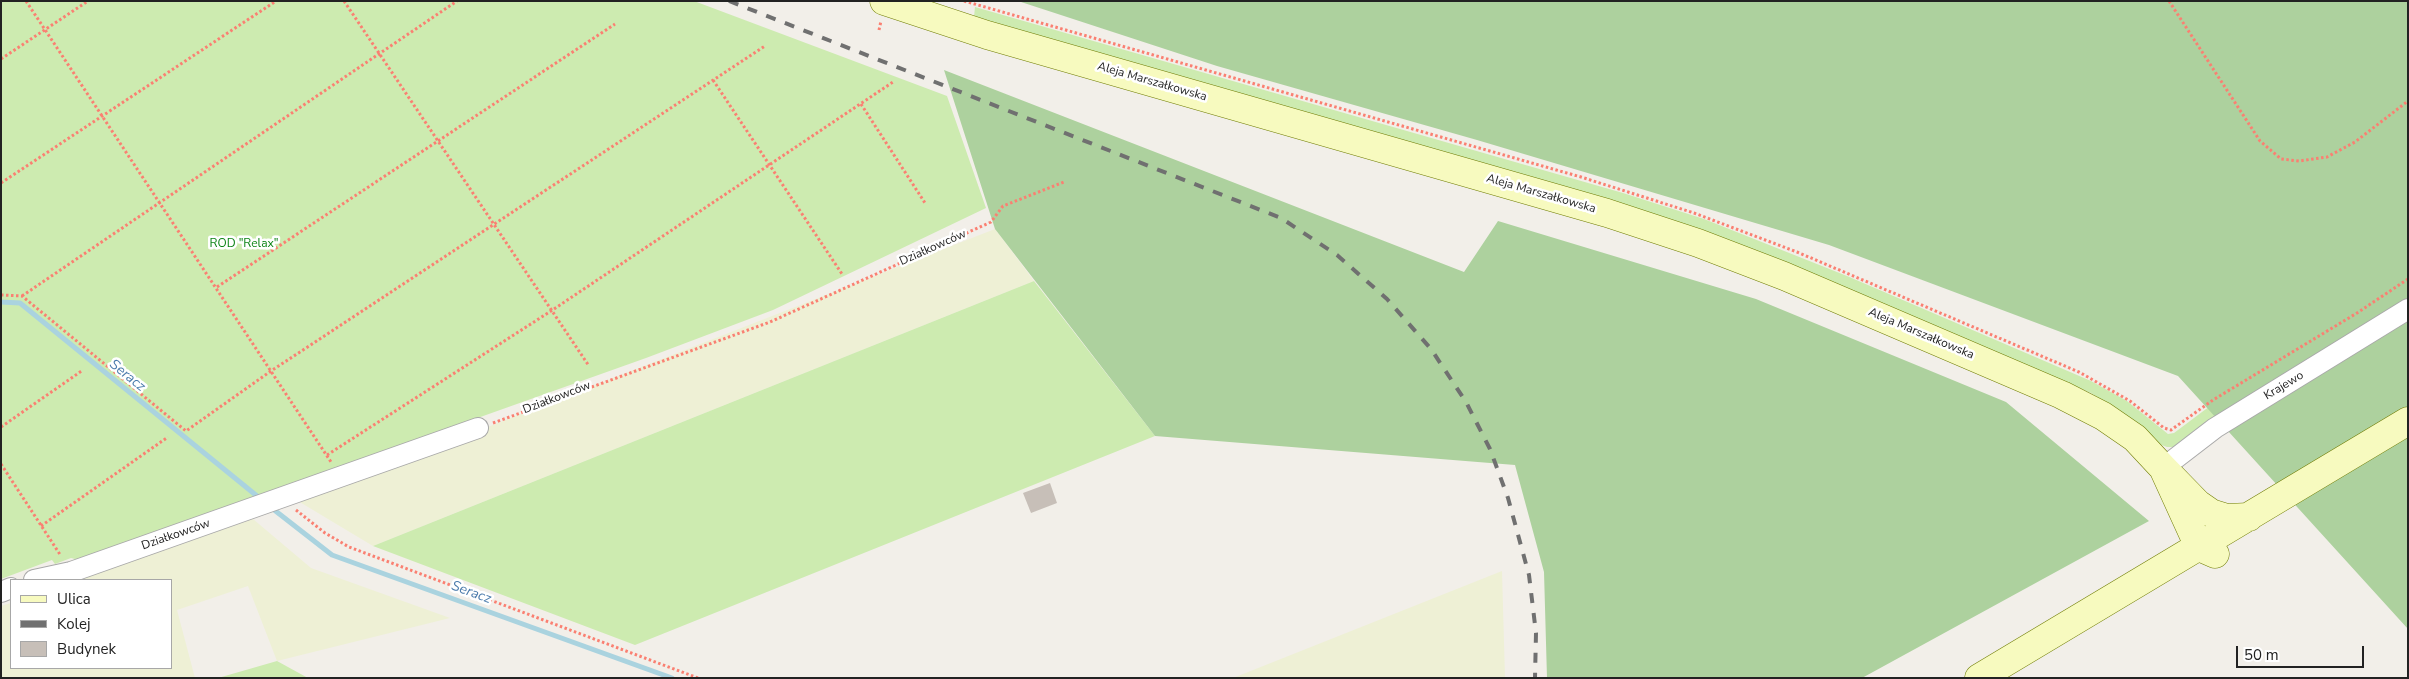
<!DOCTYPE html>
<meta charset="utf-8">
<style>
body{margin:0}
#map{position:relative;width:2409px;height:679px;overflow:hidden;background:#f2efe9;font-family:"Nunito Sans",sans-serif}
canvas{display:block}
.frame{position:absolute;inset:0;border:2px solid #222;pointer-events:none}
.legend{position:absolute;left:10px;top:579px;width:162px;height:90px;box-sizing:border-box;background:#fff;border:1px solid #a7a7a7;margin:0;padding:6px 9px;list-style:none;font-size:15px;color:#222}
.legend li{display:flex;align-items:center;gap:10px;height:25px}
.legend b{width:25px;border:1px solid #a7a7a7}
.scale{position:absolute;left:2236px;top:646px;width:128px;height:22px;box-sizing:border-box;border:2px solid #222;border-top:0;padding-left:6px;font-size:15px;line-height:18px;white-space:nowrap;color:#222;-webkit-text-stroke:4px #fff;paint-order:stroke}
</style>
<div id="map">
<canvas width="2409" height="679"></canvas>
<div class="frame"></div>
<ul class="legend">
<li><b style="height:6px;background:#f7fabf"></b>Ulica</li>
<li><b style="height:6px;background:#707070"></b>Kolej</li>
<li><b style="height:14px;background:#c7bfb8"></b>Budynek</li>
</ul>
<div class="scale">50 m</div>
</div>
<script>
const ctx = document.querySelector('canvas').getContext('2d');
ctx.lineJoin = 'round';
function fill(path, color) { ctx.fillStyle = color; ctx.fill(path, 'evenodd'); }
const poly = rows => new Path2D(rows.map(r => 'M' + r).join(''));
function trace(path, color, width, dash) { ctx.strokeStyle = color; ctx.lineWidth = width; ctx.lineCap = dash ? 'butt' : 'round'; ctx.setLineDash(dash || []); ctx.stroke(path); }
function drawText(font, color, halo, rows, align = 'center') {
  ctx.font = font + ' "Nunito Sans",sans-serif'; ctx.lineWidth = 5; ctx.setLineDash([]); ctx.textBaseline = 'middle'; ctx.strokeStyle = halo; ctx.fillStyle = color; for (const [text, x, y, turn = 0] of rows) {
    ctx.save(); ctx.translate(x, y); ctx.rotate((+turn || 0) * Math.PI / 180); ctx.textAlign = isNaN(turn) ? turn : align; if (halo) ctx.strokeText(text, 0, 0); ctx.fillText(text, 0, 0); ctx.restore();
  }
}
fill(poly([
 [995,229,1034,281,373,546,298,501],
 [253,519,311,568,450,618,277,661,248,586,177,610,195,678,1,678,1,606,11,603,11,668,171,668,171,580,77,580],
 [1502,571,1505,678,1233,678]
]), '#eef0d5');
fill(poly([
 [1,1,694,1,947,96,986,208,773,310,646,358,79,560,71,558,55,564,52,560,1,579],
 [975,7,1623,193,1704,219,1847,276,2091,381,2127,401,2168,434,2174,433,2206,409,2378,304,2175,447,2167,447,2159,444,2128,417,2091,393,1940,330,1038,40,974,17],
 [1034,281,1155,436,635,645,373,546],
 [277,661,308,678,218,678]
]), '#cdebb0');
fill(poly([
 [1018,1,2408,1,2408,629,2178,376,1829,245,1477,140,1217,66],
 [944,70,1464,272,1498,221,1756,299,2006,402,2149,521,1862,678,1547,678,1544,572,1515,465,1155,436,995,229]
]), '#add19e');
trace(poly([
 [1,302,20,303,257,496],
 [273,509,332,555,672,678]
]), '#aad3df', 5);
fill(poly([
 [1050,483,1057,503,1031,513,1023,493]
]), '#c7bfb8');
const street = poly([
 [2163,468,2215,428,2408,309],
 [34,580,71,572,478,428],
 [1,592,11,588]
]);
const secondary = poly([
 [884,1,987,35,1607,213,1698,243,1784,276,2062,395,2103,416,2135,438,2163,468],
 [2215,554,2199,547,2163,468,2198,504,2211,513,2227,518,2249,517],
 [1979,678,2408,421]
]);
trace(street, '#a9a9a9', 22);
trace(secondary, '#707d05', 29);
trace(poly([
 [26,1,331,462],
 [344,1,589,366],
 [964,1,1581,177,1694,213,1797,252,2079,372,2130,401,2164,428,2171,430,2213,400,2357,313,2408,279],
 [2169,1,2260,141,2281,159,2299,161,2327,157,2355,142,2408,101],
 [879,30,881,21],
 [1,59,88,1],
 [713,80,842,274],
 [861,104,925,203],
 [1,183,276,1],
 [217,287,615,24],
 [1,295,22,296,186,431,271,371,765,46],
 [22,296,457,1],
 [493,423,770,322,991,222,1003,206,1064,182],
 [1,427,83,370],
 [327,455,551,311,893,82],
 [1,464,61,556],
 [296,510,325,533,349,547,698,678],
 [41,526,168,437]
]), '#fa8072', 3, [2.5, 2.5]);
trace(street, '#fff', 20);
trace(secondary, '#f7fabf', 28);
trace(poly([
 [729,1,1281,218,1337,255,1387,299,1431,349,1466,402,1490,449,1508,498,1529,575,1536,633,1535,678]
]), '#707070', 4, [10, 10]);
drawText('12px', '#222', '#fff', [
 ["Aleja Marszałkowska",1152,82,16],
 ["Aleja Marszałkowska",1541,194,16],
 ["Działkowców",933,248,-24],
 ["Aleja Marszałkowska",1921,334,23],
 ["Krajewo",2284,386,-31],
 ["Działkowców",557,398,-21],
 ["Działkowców",176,535,-19]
]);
drawText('12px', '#0c8416', '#fff', [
 ["ROD \"Relax\"",244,244]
]);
drawText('italic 14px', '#4a7aab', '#fff', [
 ["Seracz",127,376,39],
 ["Seracz",471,593,20]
]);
</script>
